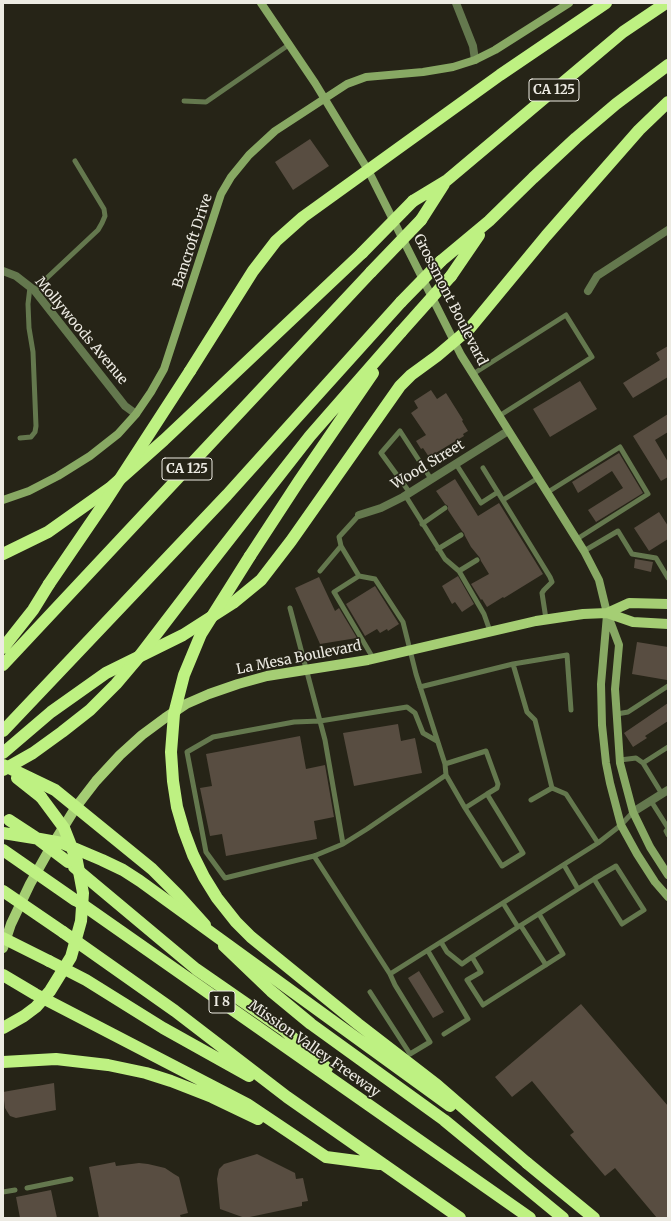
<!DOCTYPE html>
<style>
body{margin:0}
#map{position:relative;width:671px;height:1221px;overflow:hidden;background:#262417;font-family:Merriweather,serif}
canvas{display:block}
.frame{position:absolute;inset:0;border:4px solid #edebe3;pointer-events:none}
</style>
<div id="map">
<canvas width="671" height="1221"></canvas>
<div class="frame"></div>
</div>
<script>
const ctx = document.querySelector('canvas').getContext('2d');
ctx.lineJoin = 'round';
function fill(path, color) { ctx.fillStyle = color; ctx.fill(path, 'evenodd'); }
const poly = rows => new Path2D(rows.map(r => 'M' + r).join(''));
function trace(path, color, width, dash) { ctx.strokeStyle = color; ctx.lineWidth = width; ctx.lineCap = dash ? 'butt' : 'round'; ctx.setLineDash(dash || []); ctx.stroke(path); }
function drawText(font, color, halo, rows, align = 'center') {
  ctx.font = font + ' Merriweather,serif'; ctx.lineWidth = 3.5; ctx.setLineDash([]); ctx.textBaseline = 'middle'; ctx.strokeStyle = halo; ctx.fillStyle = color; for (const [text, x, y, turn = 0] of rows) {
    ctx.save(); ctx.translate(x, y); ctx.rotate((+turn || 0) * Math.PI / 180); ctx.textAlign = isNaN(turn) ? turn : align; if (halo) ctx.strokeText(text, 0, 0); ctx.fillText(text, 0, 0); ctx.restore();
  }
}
fill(poly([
 [310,139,329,166,293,190,275,162],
 [668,346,668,377,633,398,623,383,660,360,656,353],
 [580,381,597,409,550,437,533,409],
 [431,390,437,399,446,393,463,420,462,421,468,431,463,434,464,436,429,457,423,448,421,449,416,441,426,435,411,413,418,408,414,401],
 [668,414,668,432,655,440,668,462,668,477,661,481,633,436],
 [619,453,643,493,596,522,588,510,623,488,612,471,578,493,572,482],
 [455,479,478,516,499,503,543,574,504,598,503,597,487,607,482,599,481,600,471,584,489,574,481,561,480,558,471,547,465,536,464,533,462,531,448,510,448,506,445,504,436,491],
 [659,512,668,526,668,539,649,551,634,528],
 [635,559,653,562,651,572,634,568],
 [458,576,474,604,462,612,455,602,452,604,442,586],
 [319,577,335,611,339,608,357,638,320,644,295,588],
 [375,586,399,624,388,631,387,629,380,633,377,629,365,636,346,604],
 [637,642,668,647,668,671,667,680,632,674],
 [668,703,668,721,645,736,647,738,633,747,624,733],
 [398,724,401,741,415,738,422,773,354,786,343,733],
 [300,736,306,769,325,765,334,817,314,821,317,839,226,856,222,834,210,836,200,788,212,786,206,754],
 [419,971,444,1012,433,1018,408,978],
 [581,1004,668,1106,668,1218,657,1218,615,1168,605,1176,570,1135,574,1132,532,1081,512,1097,495,1077],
 [54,1083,56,1110,16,1118,10,1116,8,1113,5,1108,3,1092],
 [257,1154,295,1173,296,1179,303,1178,308,1201,302,1202,302,1206,245,1218,220,1209,217,1179,219,1169,224,1164],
 [115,1162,116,1166,139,1163,148,1164,165,1168,174,1174,179,1177,188,1213,180,1215,181,1218,99,1218,89,1167],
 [51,1190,57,1218,20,1218,16,1197]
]), '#584d41');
trace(poly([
 [184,101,206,102,290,44],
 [34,290,98,230,102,223,105,216,104,209,75,161],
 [473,374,566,315,592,357,499,416],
 [20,438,31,437,35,432,36,426,33,352,29,328,28,304,30,287],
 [456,464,481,503,498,492],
 [483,468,550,577,552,582,544,590,542,593,546,619],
 [548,492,620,447,648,494,577,539],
 [410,493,381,453,400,431,431,479],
 [405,495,445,559,459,571],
 [503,500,538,478],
 [422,524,445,508],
 [341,546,339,537,359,515],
 [438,549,461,535],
 [584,551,618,531,632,554,656,558,668,578],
 [477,560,459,571,484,614,490,631],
 [320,571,341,546,359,576],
 [290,608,325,740,343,844,367,829,446,775],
 [373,658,334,592,359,576,375,579,403,622,416,674,445,764,446,775,465,808,502,866,523,853,487,794,465,808],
 [513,664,567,655,571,710],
 [420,687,513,664,527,712,535,720,552,788,566,794,598,843],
 [617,714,628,712,668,686],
 [620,760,636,758,643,763,662,794],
 [643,763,668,747],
 [445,764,486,751,498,784,497,788,487,794],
 [531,800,552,788],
 [651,801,668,828],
 [668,829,666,831,668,835],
 [343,844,314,856,225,878,206,852,187,752,213,737,294,722,320,721,407,707,415,713,423,733,437,741],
 [314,856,390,974,395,985,430,1042,410,1054,370,992],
 [578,889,594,879,616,866,644,910,622,924,594,879],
 [503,903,518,927,526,922,578,889,564,865],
 [521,926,546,965],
 [518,927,472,957,481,972,467,980,483,1005,563,954,539,914],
 [441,942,447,952,462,964,472,957],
 [428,951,468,1019,444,1034],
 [390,974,598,843,621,825,633,812],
 [27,1188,71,1179],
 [3,1192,15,1190]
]), '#64784e', 5);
trace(poly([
 [456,3,473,46,475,60],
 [3,271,16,276,34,290,125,406,136,414],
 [588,291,597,276,668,230],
 [359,515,381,508,403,497,508,431],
 [633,812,668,790]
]), '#64784e', 8);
trace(poly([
 [261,3,315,83,368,170,461,355,584,551,599,580,607,613,619,645,615,689,620,763,633,812,650,847,668,875],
 [3,500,29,491,58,476,90,456,118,434,136,414,151,392,164,369,221,194,231,177,249,155,275,131,347,84,366,77,423,72,453,67,475,60,495,50,569,3],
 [607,615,601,684,602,725,606,763,610,783,621,825,637,854,655,882,668,897]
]), '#88a964', 8);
trace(poly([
 [607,613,633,622,668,624],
 [3,948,11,924,30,884,48,852,76,807,96,781,120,755,142,735,165,718,186,704,209,694,238,684,267,676,368,660,536,621,583,614,607,613,629,603,668,604]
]), '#a5ce74', 10);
trace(poly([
 [413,201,446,181,623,32,666,3],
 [421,220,444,184],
 [441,261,489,221,533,178,576,138,616,104,668,65],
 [451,276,479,235],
 [190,371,253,271,276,241,303,217,500,75,606,3],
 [3,554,48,532,110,488,164,440,362,253],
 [250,556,299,481,373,373],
 [203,573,310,436,401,332],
 [3,648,33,610,49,584],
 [3,665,371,272],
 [3,731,227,495,401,302],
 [3,753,51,712,106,673,183,635,233,603,261,580,291,541,400,386,411,375,437,356,470,328,546,236,639,130,668,102],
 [3,765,55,790,152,869,178,895,205,925],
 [17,778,41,797],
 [74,867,196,969,284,1030,327,1068],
 [76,900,530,1218],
 [63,932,175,1011,287,1097,460,1218],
 [224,946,271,991,311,1024,444,1120,563,1218],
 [49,961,86,980,163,1028,249,1076],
 [3,975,35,994,247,1104,326,1157,379,1164],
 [3,1062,56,1059,108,1065,146,1073,171,1081,212,1097,258,1119],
 [527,1163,594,1218]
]), '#bef182', 12);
trace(poly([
 [362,253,413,201],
 [371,272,421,220],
 [401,302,441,261],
 [401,332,451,276],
 [250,556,201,634,184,675,174,714,171,752,173,781,177,807,184,831,193,855,204,877,217,898,236,922,251,937,358,1024,437,1085,527,1163],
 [49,584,105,502,190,371],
 [3,770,33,753,62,732,90,710,116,684,138,658,203,573],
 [9,820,35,837,68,862],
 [3,833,40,839,62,843,102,860,123,870,140,881,450,1106],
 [3,850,75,900],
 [3,891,63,932],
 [3,938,49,961],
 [3,1028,24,1016,36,1007,50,991,71,957,81,921,83,893,77,861,64,828,41,797]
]), '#bef182', 12);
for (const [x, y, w] of [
 [554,90,50],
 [187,469,50],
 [222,1002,26]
]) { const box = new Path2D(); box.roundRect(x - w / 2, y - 11, w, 22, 3); ctx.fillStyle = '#262417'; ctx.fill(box); trace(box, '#edebe3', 1); }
drawText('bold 13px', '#edebe3', null, [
 ["CA 125",554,90],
 ["CA 125",187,469],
 ["I 8",222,1002]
]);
drawText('14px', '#edebe3', '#262417', [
 ["Bancroft Drive",193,241,-72],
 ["Grossmont Boulevard",450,300,63],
 ["Mollywoods Avenue",81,331,50],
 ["Wood Street",428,465,-31],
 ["La Mesa Boulevard",299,658,-11],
 ["Mission Valley Freeway",314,1049,35]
]);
</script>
